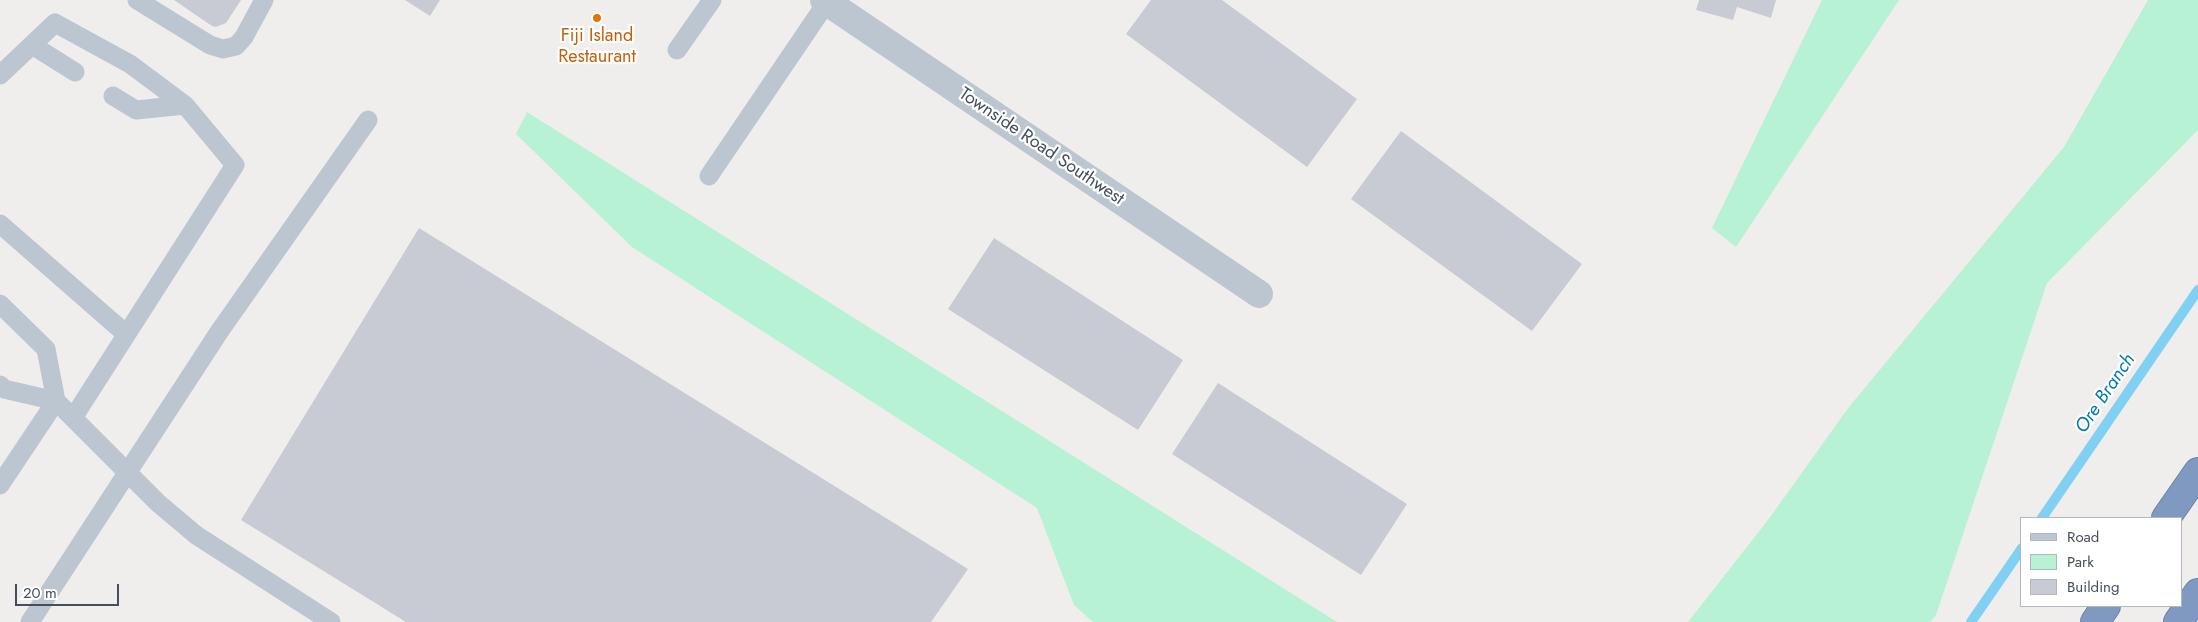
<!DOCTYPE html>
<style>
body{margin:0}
#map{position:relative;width:2198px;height:622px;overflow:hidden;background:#f0eded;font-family:Jost,sans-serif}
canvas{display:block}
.legend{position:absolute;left:2020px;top:517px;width:162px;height:90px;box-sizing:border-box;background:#fff;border:1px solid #b4b8be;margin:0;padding:6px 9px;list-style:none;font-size:15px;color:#444e5c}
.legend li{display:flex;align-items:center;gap:10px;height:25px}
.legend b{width:25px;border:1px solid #b4b8be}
.scale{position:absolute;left:15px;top:584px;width:104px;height:22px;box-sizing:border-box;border:2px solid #444e5c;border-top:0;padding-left:6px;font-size:15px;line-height:18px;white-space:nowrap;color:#444e5c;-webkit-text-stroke:4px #fff;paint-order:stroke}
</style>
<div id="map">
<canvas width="2198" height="622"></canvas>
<ul class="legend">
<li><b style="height:6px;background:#bcc6d1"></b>Road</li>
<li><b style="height:14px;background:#b6f2d3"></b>Park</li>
<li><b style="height:14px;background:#c8cbd3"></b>Building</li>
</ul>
<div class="scale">20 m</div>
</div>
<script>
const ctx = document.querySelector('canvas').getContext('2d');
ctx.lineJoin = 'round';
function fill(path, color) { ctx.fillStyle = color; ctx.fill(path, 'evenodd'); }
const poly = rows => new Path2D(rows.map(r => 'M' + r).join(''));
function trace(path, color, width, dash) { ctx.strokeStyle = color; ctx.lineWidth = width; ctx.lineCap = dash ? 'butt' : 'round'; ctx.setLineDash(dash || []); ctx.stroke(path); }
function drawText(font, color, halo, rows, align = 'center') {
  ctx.font = font + ' Jost,sans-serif'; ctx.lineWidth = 4.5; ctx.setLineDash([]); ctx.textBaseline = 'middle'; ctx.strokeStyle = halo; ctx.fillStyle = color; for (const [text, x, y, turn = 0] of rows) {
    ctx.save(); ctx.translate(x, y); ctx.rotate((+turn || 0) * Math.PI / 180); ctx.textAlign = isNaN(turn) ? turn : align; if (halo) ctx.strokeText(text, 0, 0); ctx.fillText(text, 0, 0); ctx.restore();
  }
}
fill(poly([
 [1822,0,1899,0,1736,247,1712,228],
 [2148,0,2198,0,2198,130,2047,283,1936,615,1930,622,1688,622,1768,520,1849,407,2064,147],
 [527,112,1337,622,1093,622,1074,605,1037,508,632,247,516,134]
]), '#b6f2d3');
trace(poly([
 [2042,518,2198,290],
 [1971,622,2022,548]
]), '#7fd0f3', 10);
fill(poly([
 [174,0,241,0,226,23,216,27,212,26],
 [405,0,440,0,430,16],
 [1151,0,1222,0,1357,99,1307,167,1126,34],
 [1699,0,1776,0,1771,18,1737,7,1733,20,1696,10],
 [1401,131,1582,264,1532,331,1351,199],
 [419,228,968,569,931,622,406,622,241,520],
 [994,238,1183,360,1138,430,948,309],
 [1218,383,1407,504,1361,575,1172,454]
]), '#c8cbd3');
const highway = poly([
 [2166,518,2198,472],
 [2095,622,2106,606],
 [2178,622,2198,593]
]);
trace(highway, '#6b84ad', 30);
trace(poly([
 [137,0,210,45,223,49,236,46,244,37,264,0],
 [32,45,75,72],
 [677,50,712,0],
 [0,75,55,23,130,64,185,105,235,165,73,418],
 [113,96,136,110,185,105],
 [709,176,827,2],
 [0,224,126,334],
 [0,304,46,349,56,401,0,485],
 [0,385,4,389,56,401,158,503,196,535,331,622],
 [30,622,219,332,368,120]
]), '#bcc6d1', 19);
trace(poly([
 [824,0,1259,294]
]), '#bcc6d1', 28);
trace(highway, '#8099c1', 28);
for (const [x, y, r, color] of [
 [597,18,5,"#e8710a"]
]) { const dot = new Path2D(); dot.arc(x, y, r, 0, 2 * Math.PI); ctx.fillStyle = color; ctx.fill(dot); trace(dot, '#fff', 2); }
drawText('18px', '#c56008', '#fff', [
 ["Fiji Island",597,37],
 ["Restaurant",597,58]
]);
drawText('18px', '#444e5c', '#fff', [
 ["Townside Road Southwest",1041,147,34]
]);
drawText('italic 19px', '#007cb3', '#fff', [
 ["Ore Branch",2106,394,-56]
]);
</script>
